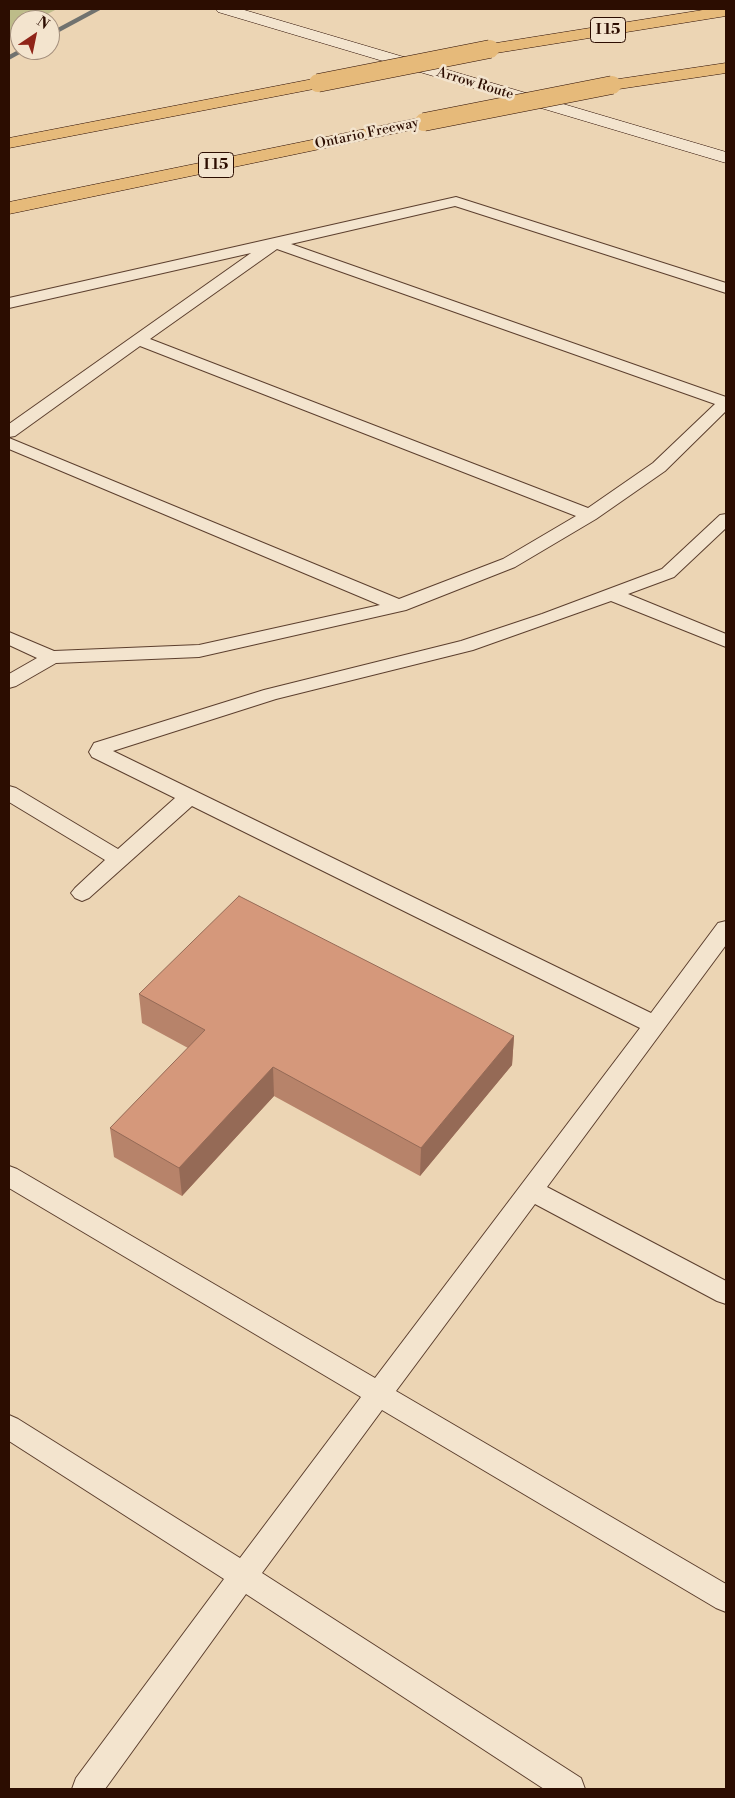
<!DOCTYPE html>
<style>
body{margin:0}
#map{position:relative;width:735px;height:1798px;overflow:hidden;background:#ecd5b4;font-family:"Libre Bodoni",serif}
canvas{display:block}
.frame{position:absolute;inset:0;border:10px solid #2c0d01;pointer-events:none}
.north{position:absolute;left:10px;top:10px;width:50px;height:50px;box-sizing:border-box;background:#f3e4ce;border:1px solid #a38e7c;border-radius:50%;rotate:34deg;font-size:14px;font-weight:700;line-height:20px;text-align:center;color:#2c0d01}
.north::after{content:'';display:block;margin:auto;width:18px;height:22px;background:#8f2418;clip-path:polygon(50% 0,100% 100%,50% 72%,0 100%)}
</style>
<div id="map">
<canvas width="735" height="1798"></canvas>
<div class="frame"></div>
<div class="north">N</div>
</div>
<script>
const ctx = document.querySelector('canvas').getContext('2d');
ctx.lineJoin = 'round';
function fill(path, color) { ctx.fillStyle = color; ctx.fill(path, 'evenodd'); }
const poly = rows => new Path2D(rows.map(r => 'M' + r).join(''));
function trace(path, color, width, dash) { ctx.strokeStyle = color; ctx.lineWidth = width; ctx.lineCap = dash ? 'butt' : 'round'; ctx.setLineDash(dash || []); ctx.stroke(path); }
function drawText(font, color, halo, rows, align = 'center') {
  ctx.font = font + ' "Libre Bodoni",serif'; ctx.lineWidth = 5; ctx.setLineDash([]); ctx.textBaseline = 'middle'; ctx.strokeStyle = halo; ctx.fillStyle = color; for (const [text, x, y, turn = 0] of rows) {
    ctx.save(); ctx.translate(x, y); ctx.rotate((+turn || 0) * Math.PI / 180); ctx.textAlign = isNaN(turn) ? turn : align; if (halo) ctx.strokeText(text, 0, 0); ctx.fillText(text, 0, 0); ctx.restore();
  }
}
fill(poly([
 [9,9,57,9,36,20,20,20,20,29,9,35]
]), '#bdbc89');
fill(poly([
 [93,9,102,9,50,37,50,32,93,9],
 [20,49,27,50,9,60,9,55,20,49]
]), '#70726f');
const lane = poly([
 [456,197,726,283,726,293,455,206,291,244,726,397,726,411,665,471,596,519,515,567,406,610,199,657,56,663,16,686,9,688,9,674,37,658,9,645,9,632,54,651,199,645,380,605,9,449,9,438,399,599,503,559,576,516,140,346,15,436,9,437,9,424,251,253,9,308,9,298,456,197],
 [277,249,715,404,653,463,588,508,150,339,277,249],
 [726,514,726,528,674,577,628,594,726,634,726,647,611,601,473,650,276,699,113,751,651,1013,718,923,726,921,726,945,547,1187,726,1281,726,1304,717,1301,535,1204,396,1391,726,1584,726,1612,716,1608,382,1410,262,1573,581,1778,585,1789,544,1789,246,1594,105,1789,72,1789,76,1778,224,1579,9,1441,9,1415,18,1419,240,1558,361,1397,9,1188,9,1166,17,1169,375,1378,640,1028,192,806,89,898,82,901,75,898,71,893,75,888,105,860,9,802,9,786,16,788,118,849,175,798,92,757,89,752,94,743,264,690,461,641,542,614,662,569,720,515,726,514]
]);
const secondary = poly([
 [216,9,241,9,726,152,726,163,218,12,216,9]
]);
const highway = poly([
 [709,9,726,9,726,16,490,54,484,53,482,49,484,45,490,44,709,9],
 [726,63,726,73,612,90,606,89,603,85,606,81,612,80,726,63],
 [318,78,324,79,327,83,324,87,9,148,9,138,318,78],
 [424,117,430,118,433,122,430,126,9,214,9,202,424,117]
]);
trace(lane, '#5c3f2e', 2);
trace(secondary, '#2c0d01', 1);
trace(highway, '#2c0d01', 1);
fill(lane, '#f3e4ce');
fill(secondary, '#f3e4ce');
fill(highway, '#e6ba7a');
const highwayBridge = poly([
 [318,83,490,49],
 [424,122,612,85]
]);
trace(highwayBridge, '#2c0d01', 19, []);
trace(highwayBridge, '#e6ba7a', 18);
fill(poly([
 [139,994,514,1036,512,1065,420,1176,274,1096,182,1196,114,1157,110,1128,188,1048,142,1023]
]), '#b7836a');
fill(poly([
 [514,1036,512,1065,420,1176,421,1148],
 [273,1067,274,1096,182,1196,179,1168]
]), '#956a56');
const building = poly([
 [239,896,514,1036,421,1148,273,1067,179,1168,110,1128,205,1030,139,994,239,896]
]);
fill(building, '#d5987b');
trace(building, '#956a56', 1);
drawText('14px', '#2c0d01', '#f3e4ce', [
 ["Arrow Route",475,84,17],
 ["Ontario Freeway",367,134,-12]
]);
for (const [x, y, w] of [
 [608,30,35],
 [216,165,35]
]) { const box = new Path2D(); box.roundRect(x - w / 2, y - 12.5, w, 25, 4); ctx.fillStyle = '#f3e4ce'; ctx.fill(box); trace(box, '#2c0d01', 1); }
drawText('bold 15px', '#2c0d01', null, [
 ["I 15",608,30],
 ["I 15",216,165]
]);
</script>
